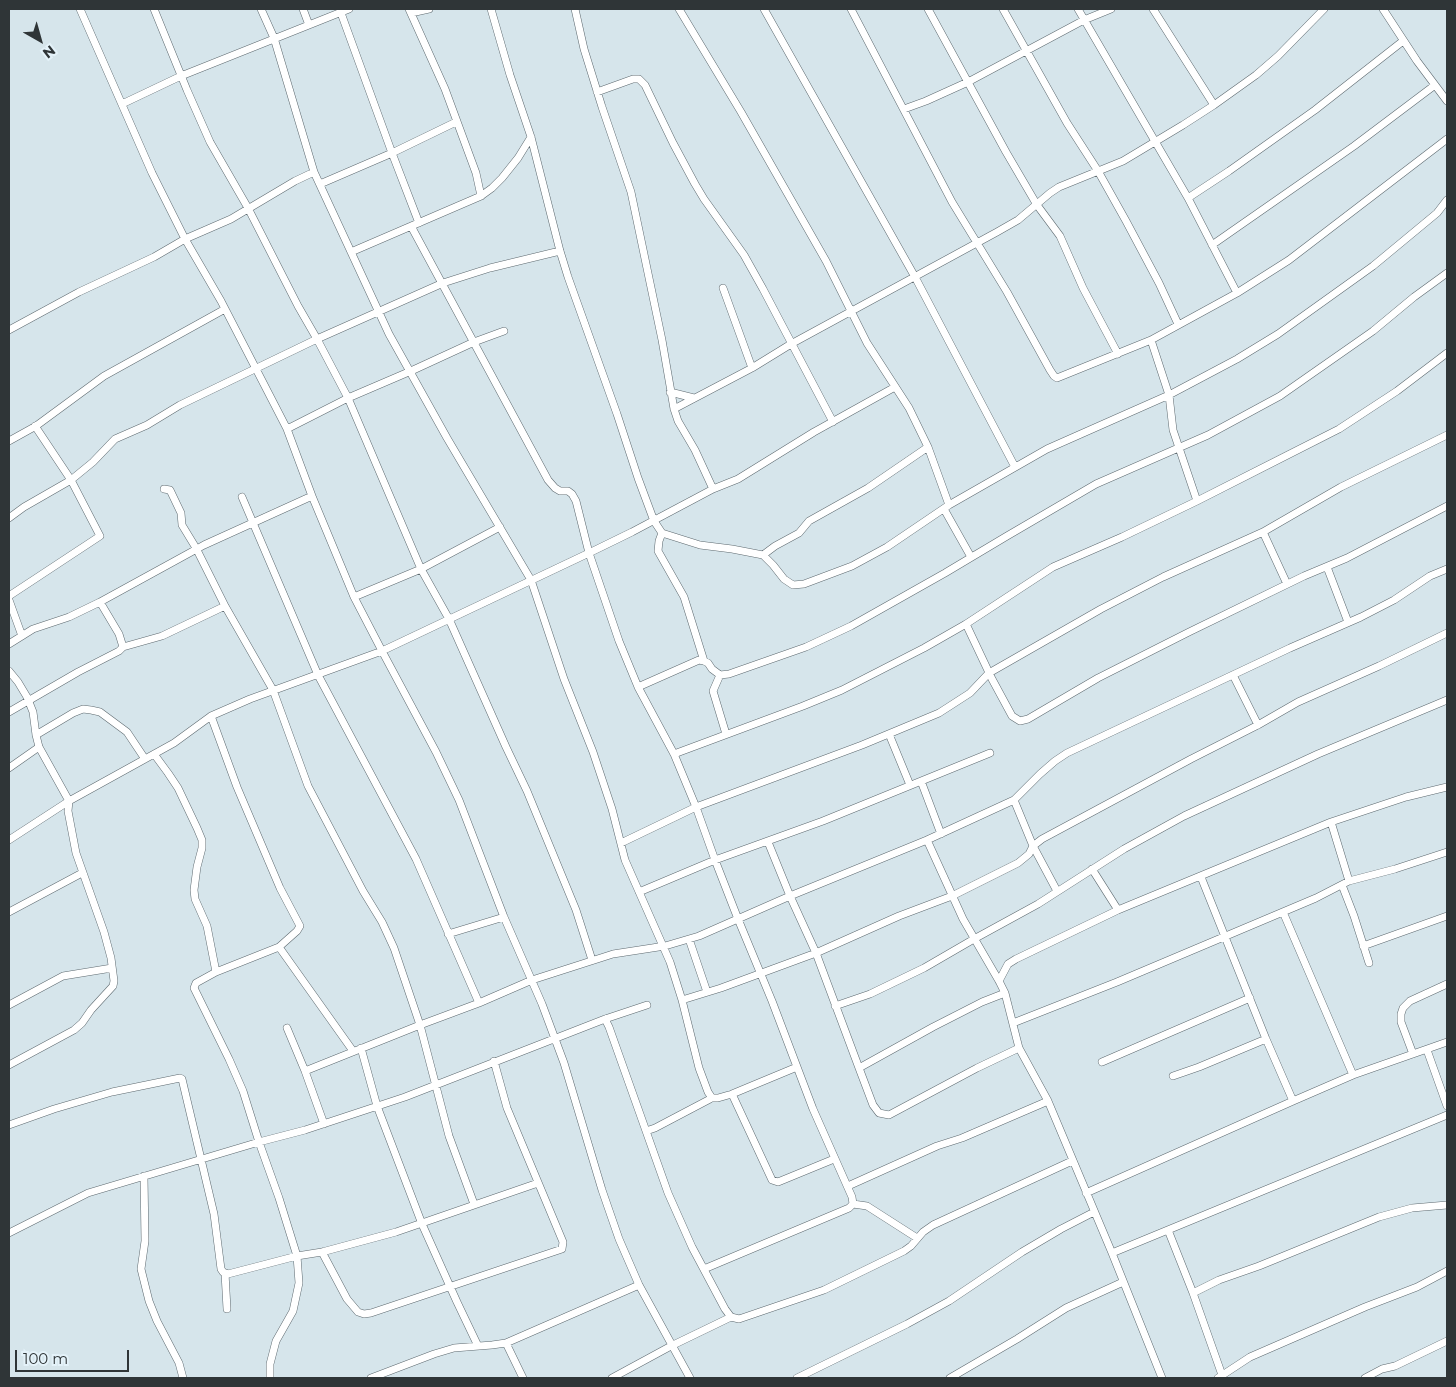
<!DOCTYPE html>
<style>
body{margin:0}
#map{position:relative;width:1456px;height:1387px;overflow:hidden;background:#d6e5eb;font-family:Montserrat,sans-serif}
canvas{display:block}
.frame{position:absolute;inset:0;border:10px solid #2f3537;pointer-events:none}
.north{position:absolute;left:15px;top:15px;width:50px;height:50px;-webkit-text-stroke:4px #e4f2f9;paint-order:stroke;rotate:142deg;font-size:14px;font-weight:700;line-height:20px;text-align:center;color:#2f3537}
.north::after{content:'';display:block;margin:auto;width:18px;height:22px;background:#2f3537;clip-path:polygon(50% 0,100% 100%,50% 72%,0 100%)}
.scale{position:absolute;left:15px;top:1350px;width:114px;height:22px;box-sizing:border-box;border:2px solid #2f3537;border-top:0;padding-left:6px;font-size:15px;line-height:18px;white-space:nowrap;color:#2f3537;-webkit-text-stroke:4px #e4f2f9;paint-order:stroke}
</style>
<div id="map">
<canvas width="1456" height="1387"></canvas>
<div class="frame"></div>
<div class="north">N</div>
<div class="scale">100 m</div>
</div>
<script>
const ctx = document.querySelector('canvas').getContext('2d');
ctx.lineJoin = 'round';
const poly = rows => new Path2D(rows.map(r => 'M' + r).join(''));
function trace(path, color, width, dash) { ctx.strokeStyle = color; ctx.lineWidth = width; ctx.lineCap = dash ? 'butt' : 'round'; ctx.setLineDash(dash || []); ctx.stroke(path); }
const street = poly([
 [80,9,152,173,185,239,221,301,287,429,312,496,354,597,382,651,436,752,459,800,504,917,542,1004,564,1063,602,1190,619,1239,639,1285,690,1378],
 [154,9,187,90,210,142,248,208,298,306,317,339,348,398,421,569,449,619,506,747,527,791,576,910,592,960],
 [261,9,274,38,314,172,389,334,447,438,531,580,564,679,593,752,612,809,625,860,670,962,682,1000,699,1068,708,1092,712,1098],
 [303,9,309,25],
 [409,9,445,89,476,173,481,196],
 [491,9,510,75,531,137,560,251,568,277,617,414,638,478,654,521,662,533,659,541,658,551,684,597,704,661],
 [575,9,584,49,602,107,631,192,662,340,674,409,678,421,695,450,713,489],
 [679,9,741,112,826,261,867,343,909,408,928,447,949,505],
 [764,9,915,277,1015,467],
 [851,9,952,202,1007,292,1050,370,1054,376,1057,378,1151,340,1237,293,1289,260,1447,139],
 [928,9,1006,152,1037,205,1060,236,1083,288,1118,354],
 [1003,9,1067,123,1098,171,1126,221,1159,283,1178,324],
 [1078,9,1188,198,1237,293],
 [1153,9,1214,105],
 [1383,9,1417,61,1447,101],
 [341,13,392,153,419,223],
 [411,13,429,9],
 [597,92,633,79,639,79,645,85,673,143,695,184,704,199,744,255,763,289,833,422],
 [122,104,181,76,349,9],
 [904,109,926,101,968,82,1084,20,1111,9],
 [320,184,392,153,456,122],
 [1188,198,1229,171,1315,110,1403,41],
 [411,226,548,480,555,488,560,491,568,491,572,494,576,501,589,553,619,641,638,687,674,754,696,807,715,860,738,919,772,1001,813,1109,852,1197,853,1204,849,1208,704,1269],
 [1212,245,1354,146,1435,85],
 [351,252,481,196,492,188,502,178,518,158,531,137],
 [723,288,752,368],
 [9,330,79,292,154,257,185,239,231,219,295,181,314,172],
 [1151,340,1169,395,1173,430,1197,501],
 [670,392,694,398],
 [674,409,752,368,791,344,997,232,1018,220,1050,193,1059,187,1123,161,1183,125,1214,105,1256,75,1278,56,1324,9],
 [287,429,348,398,411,371,474,342,504,331],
 [9,441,36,426,104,376,225,309],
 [164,489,170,490,181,513,182,525,196,548,225,606,273,690,308,786,363,891,382,922,394,948,420,1025,449,1136,474,1204],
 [242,497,318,675,416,859,479,1003],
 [944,509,971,557],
 [9,518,24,507,71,480,93,462,115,439,147,425,180,405,317,339,443,283,490,268,560,251],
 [1263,532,1287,584],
 [662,533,700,545,732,549,763,555,773,565,784,579,793,585,804,584,852,566,887,547,949,505,1047,449,1169,395,1237,359,1278,334,1373,266,1437,213,1447,200],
 [763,555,775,546,799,533,809,521,868,488,928,447],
 [1327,567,1348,622],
 [9,596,100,536,71,480,35,426],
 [354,597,421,569,500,527],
 [9,600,22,636],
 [966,624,992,679,1012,716,1020,721,1028,719,1098,678,1189,632,1304,576,1347,558,1447,506],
 [9,644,33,629,69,617,100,602,204,545,312,496],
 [123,647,162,636,225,606],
 [9,671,18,682,27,697,33,712,36,735,39,747,69,801,68,811,76,853,104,932,111,958,114,981,113,986,91,1010,82,1023,74,1030,9,1065],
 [720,675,713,691,726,734],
 [1233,675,1258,725],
 [638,687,699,660,704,661,708,663,712,669,720,675,729,674,806,647,851,626,945,573,1007,536,1096,484,1208,435,1280,396,1373,331,1414,297,1447,273],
 [9,712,78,672,119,651,123,647,119,634,100,602],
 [211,716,237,787,280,888,300,926,297,931,279,947,216,972,196,983,194,988,229,1059,243,1091,259,1142,279,1198,297,1256,299,1283,293,1311,276,1341,270,1364,270,1378],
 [889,734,910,785],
 [36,735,73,713,83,709,91,710,100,712,127,732,145,759],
 [154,754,168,773,178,788,197,828,202,840,202,848,197,867,194,890,195,899,207,926,216,972],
 [674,754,803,706,842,690,924,648,966,624,1053,567,1122,537,1197,501,1339,429,1397,391,1447,353],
 [9,768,39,747],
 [921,781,941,834],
 [1014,800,1033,846,1057,891],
 [1331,822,1349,881],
 [9,840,69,801,174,743,211,716,250,699,382,651,589,553,632,532,713,489,738,479,814,432,895,387],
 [927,840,963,919,999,981,1005,993,1019,1048,1048,1101,1112,1253,1162,1378],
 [768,842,790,896,816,953,859,1068,873,1105,879,1113,889,1115,977,1068,1019,1048],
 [621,843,696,807,862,745,939,713,970,693,989,673,1101,609,1163,577,1263,532,1341,487,1447,435],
 [1092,869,1118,910],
 [1201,877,1266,1039,1293,1101],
 [1342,885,1354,916,1369,963],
 [639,892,715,860,823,821,990,753],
 [9,912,82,873],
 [1283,912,1353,1075],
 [448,934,504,917],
 [689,939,707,992],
 [1363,946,1447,916],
 [279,947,353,1051],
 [999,981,1008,964,1016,959,1118,910,1331,822,1406,797,1447,787],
 [682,1000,721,988,816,953,899,916,952,896,1018,863,1029,854,1033,846,1042,839,1191,759,1258,725,1298,702,1379,666,1447,633],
 [9,1005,63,976,112,968],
 [835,1006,870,994,924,968,974,939,1038,904,1124,849,1184,816,1318,754,1447,700],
 [605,1019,609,1027,646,1131,655,1128,712,1098,718,1098,732,1094,797,1067],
 [1013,1023,1117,982,1316,898,1349,881,1395,869,1447,852],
 [287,1028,305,1071,324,1124],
 [361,1048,377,1106,422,1224,457,1302,478,1346],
 [1427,1050,1447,1106],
 [1413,1054,1401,1022,1401,1014,1403,1008,1410,1001,1447,984],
 [1102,1062,1250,998],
 [859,1068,933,1027,982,1002,1005,993],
 [305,1071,420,1025,479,1003,532,980,613,954,665,946,699,936,790,896,927,840,1014,800,1040,774,1055,761,1067,753,1290,648,1361,617,1394,600,1430,576,1447,569],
 [1173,1076,1199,1067,1266,1039],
 [732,1094,772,1180,778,1182,834,1159],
 [9,1125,54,1109,112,1092,180,1078,182,1079,214,1214,221,1269,223,1272,228,1274,297,1256,322,1252,396,1232,538,1183],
 [646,1131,668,1193,692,1247,725,1309,731,1317],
 [144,1176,145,1241,141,1269,149,1301,157,1321,179,1363,183,1378],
 [848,1186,937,1146,962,1138,1048,1101],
 [1086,1193,1293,1101,1353,1075,1447,1042],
 [853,1204,867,1206,917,1238],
 [1168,1230,1193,1293,1222,1375],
 [9,1233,88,1193,259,1142,305,1130,405,1097,605,1019,647,1005],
 [322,1252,347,1299,358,1312,364,1314,371,1313,562,1249,563,1242,507,1108,494,1061],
 [1112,1253,1447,1115],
 [225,1273,227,1309],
 [1193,1293,1219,1280,1259,1266,1379,1217,1412,1208,1447,1205],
 [506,1343,523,1378],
 [371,1378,434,1354,454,1348,492,1345,506,1343,639,1285],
 [612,1378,671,1346,731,1317,739,1319,824,1290,904,1251,911,1246,923,1232,933,1225,1072,1161],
 [797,1378,907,1324,949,1301,1022,1252,1061,1229,1094,1212],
 [950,1378,1017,1339,1066,1308,1123,1282],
 [1218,1378,1250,1357,1365,1307,1417,1287,1447,1271],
 [1365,1378,1382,1369,1395,1366,1447,1341]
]);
trace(street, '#5d696f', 8);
trace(street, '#fff', 7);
</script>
